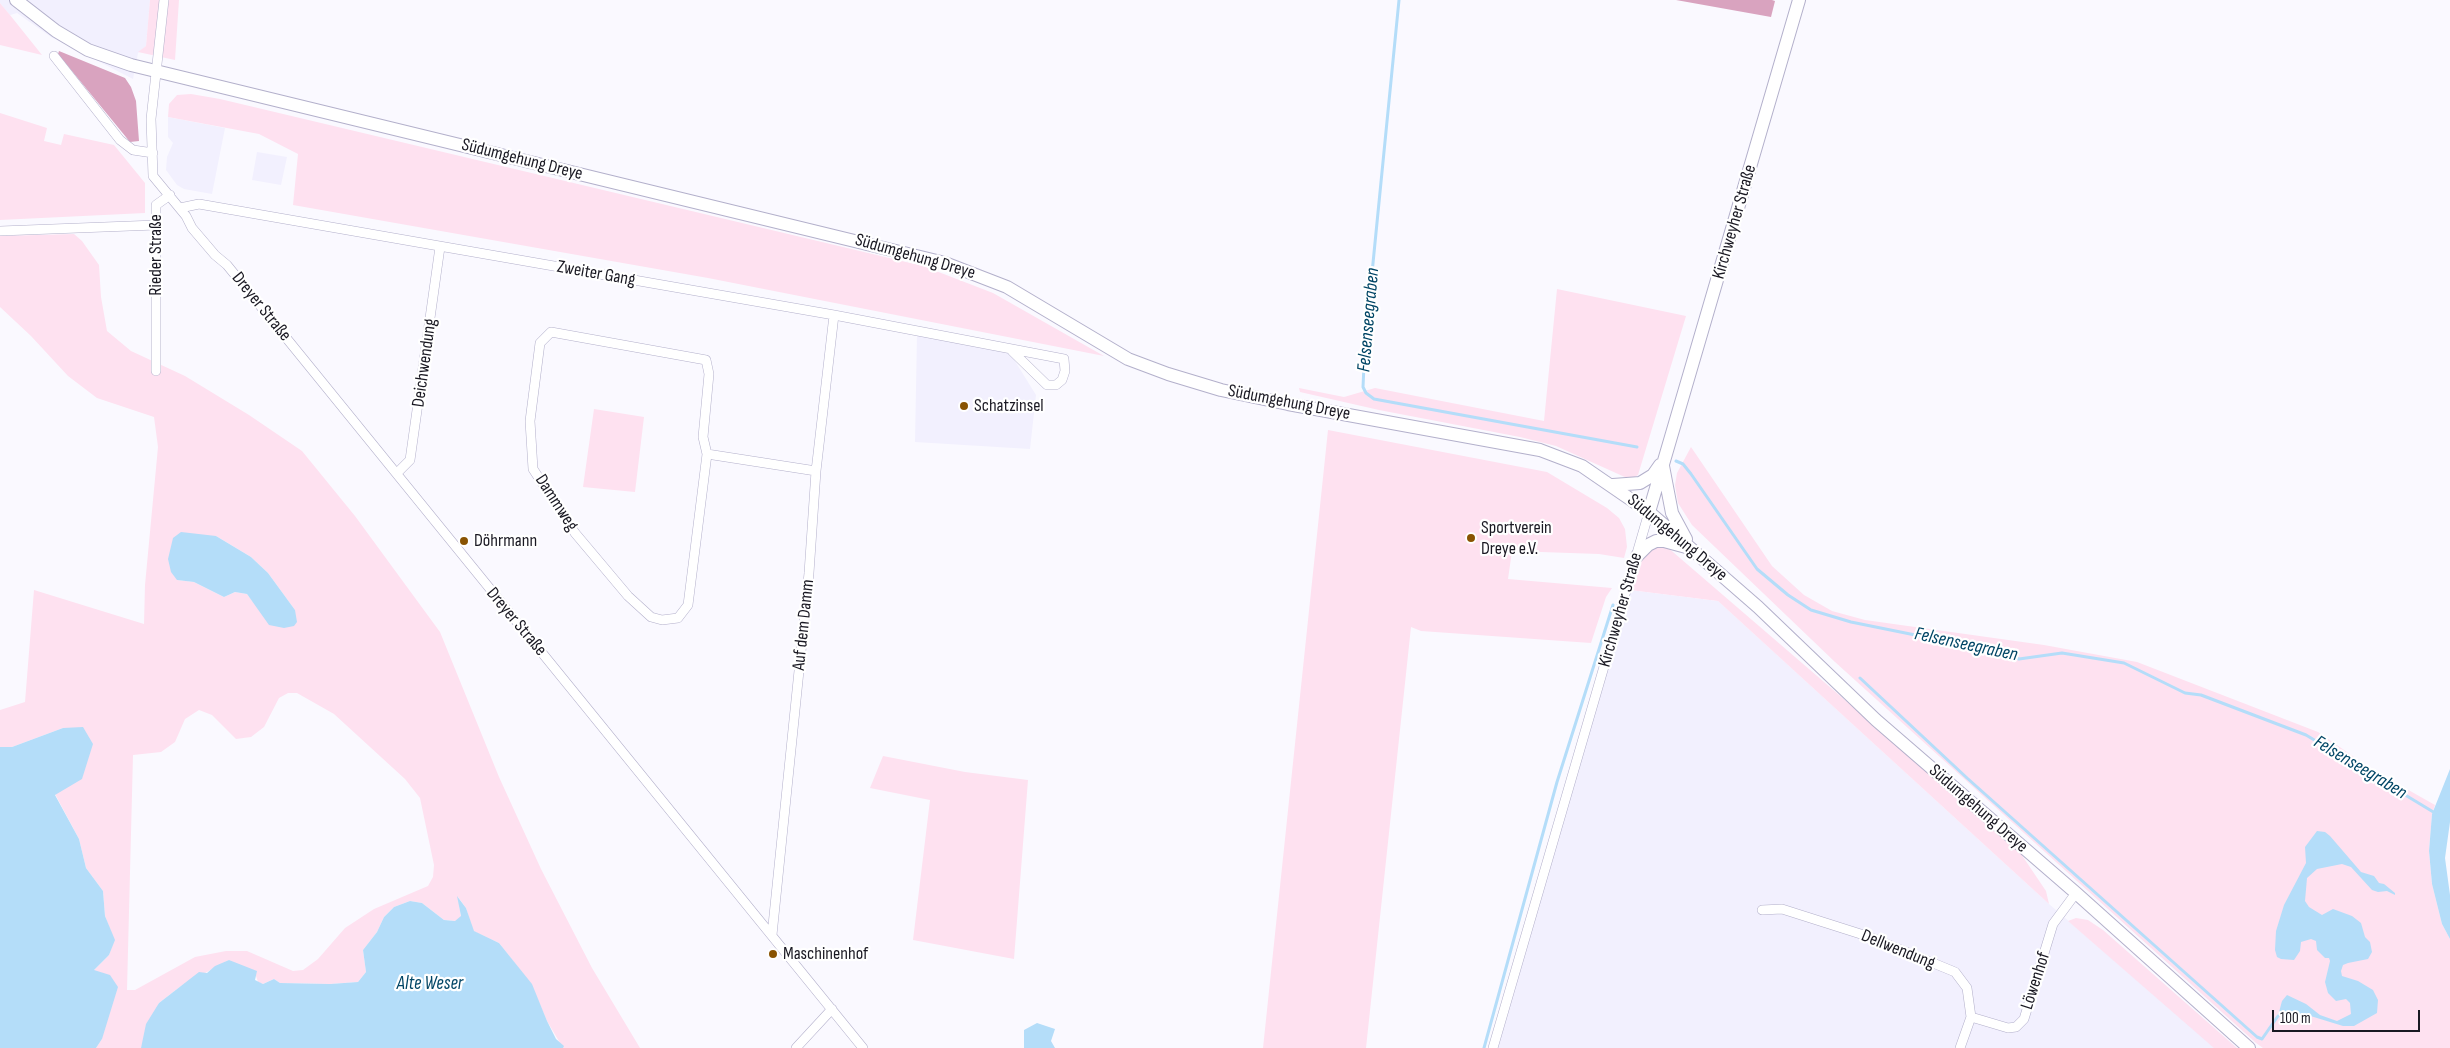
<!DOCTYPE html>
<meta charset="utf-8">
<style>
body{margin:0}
#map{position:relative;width:2450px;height:1048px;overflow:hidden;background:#faf9ff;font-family:"Sofia Sans Condensed",sans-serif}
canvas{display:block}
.scale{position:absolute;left:2272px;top:1010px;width:148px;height:22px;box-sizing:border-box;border:2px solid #191822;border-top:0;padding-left:6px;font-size:15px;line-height:18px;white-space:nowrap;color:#191822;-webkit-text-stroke:4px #fff;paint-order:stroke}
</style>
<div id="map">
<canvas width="2450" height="1048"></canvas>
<div class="scale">100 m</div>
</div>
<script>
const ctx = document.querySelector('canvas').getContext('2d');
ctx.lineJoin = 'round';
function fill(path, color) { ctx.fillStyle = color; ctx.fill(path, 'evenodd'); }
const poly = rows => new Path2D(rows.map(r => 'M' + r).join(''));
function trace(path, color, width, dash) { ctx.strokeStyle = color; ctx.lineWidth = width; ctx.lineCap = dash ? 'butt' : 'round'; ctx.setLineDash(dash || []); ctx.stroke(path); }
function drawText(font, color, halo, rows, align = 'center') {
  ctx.font = font + ' "Sofia Sans Condensed",sans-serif'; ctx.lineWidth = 4.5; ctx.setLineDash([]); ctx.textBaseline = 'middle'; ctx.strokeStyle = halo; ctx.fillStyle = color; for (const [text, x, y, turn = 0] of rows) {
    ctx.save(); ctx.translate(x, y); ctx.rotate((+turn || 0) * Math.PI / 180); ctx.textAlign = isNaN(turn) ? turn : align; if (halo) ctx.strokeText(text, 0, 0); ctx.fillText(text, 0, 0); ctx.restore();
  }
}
fill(poly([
 [0,0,150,0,146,46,138,53,133,79,51,37,17,13,10,15,0,3],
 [168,117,225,128,212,194,184,189,177,185,166,170,167,157,173,143,168,137],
 [257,152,287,157,281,185,252,180],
 [917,334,1010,353,1036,395,1030,449,915,442],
 [1630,590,1718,601,2049,904,2216,1048,1496,1048]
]), '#f2f0fe');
fill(poly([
 [150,0,179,0,175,60,138,52,146,46],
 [0,3,10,15,42,55,0,45],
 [191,94,220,99,923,266,993,293,1104,356,708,278,293,205,298,154,259,134,168,117,169,104,177,95],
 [0,113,47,128,44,141,61,145,64,134,114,145,145,183,145,213,0,220],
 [74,234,82,241,99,265,101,297,107,331,131,351,185,376,249,415,302,451,355,516,440,632,499,777,541,869,592,968,640,1048,563,1048,547,1021,531,984,499,943,473,931,466,908,458,897,461,917,456,921,444,920,422,903,410,901,394,907,384,917,377,932,363,950,366,972,358,982,330,984,280,983,274,979,263,984,258,982,256,976,229,960,181,986,159,1003,141,1048,96,1048,102,1039,94,970,109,955,114,940,105,916,103,891,86,868,79,839,55,794,63,728,12,747,0,747,0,710,25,702,34,590,144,624,145,585,158,447,154,417,97,398,68,376,31,336,0,307,0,236],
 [216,536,251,557,268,573,295,610,253,602,247,594,235,592,224,597,194,582,177,580],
 [288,693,297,693,334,714,405,779,420,798,434,865,433,877,428,886,374,909,345,928,318,959,303,970,293,971,247,951,226,951,195,957,135,990,127,990,133,755,161,752,175,742,185,719,199,710,212,715,236,739,251,737,264,727,279,698],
 [1557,289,1686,316,1638,475,1633,478,1627,478,1556,446,1520,437,1379,410,1300,392,1299,388,1344,397,1375,388,1544,421],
 [594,409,644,417,635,492,583,487],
 [1328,430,1547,472,1607,508,1619,518,1625,529,1627,547,1624,558,1599,554,1512,551,1508,579,1612,588,1606,597,1591,643,1421,631,1411,627,1366,1048,1263,1048],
 [1691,447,1772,566,1804,595,1832,611,1865,620,2044,645,2137,662,2318,732,2373,770,2435,805,2432,814,2429,851,2432,884,2442,924,2450,939,2450,1048,2263,1048,2256,1043,1835,662,1692,525,1678,503,1675,485,1677,473],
 [1666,546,2017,848,2046,891,2049,904,1718,601,1630,590,1643,558,1655,547],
 [883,756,965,772,1028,780,1014,959,913,940,930,800,870,788],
 [2076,918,2088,920,2103,930,2237,1048,2214,1048,2068,921]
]), '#fee1f0');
fill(poly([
 [1676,0,1772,0,1775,1,1771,17],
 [59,51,125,78,131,87,136,101,139,141,130,142,58,54]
]), '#d9a3bf');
fill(poly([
 [181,532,216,536,251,557,268,573,295,610,297,622,294,626,284,628,269,625,247,594,235,592,224,597,194,582,177,580,171,572,168,559,173,538],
 [83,727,93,744,82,779,55,795,79,839,86,868,103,891,105,916,115,940,109,955,94,970,110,975,118,987,102,1039,96,1048,0,1048,0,747,12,747,63,728],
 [2450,769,2450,822,2445,858,2450,895,2450,939,2442,924,2432,884,2429,851,2432,814],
 [2317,831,2325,832,2330,836,2361,872,2374,876,2379,883,2384,884,2395,893,2395,895,2387,891,2378,892,2372,890,2351,867,2342,864,2317,869,2307,878,2305,901,2309,907,2322,915,2333,909,2352,916,2361,923,2365,937,2370,942,2372,952,2368,959,2348,963,2343,965,2341,971,2342,976,2358,981,2373,990,2378,1000,2377,1013,2354,1026,2343,1026,2304,1014,2285,1013,2278,1016,2282,1001,2287,995,2306,1004,2320,1015,2337,1021,2351,1014,2350,1003,2346,999,2336,1001,2328,993,2325,982,2330,961,2329,958,2325,958,2317,950,2316,941,2311,939,2301,942,2300,951,2294,960,2281,959,2277,957,2275,950,2276,931,2284,905,2306,863,2305,847],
 [457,896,466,908,474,931,499,943,532,984,547,1021,556,1039,564,1046,563,1048,141,1048,146,1024,159,1003,199,972,207,973,215,966,229,960,257,971,255,980,263,984,274,979,280,983,330,984,358,982,366,972,363,950,377,932,384,917,394,907,410,901,422,903,444,920,455,921,461,916],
 [1037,1023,1055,1029,1051,1041,1055,1048,1024,1048,1024,1030]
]), '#b4ddf9');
trace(poly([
 [1399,0,1365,344,1363,387,1366,393,1374,399,1637,447],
 [1676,461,1683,464,1691,474,1757,569,1788,595,1811,610,1851,622,1930,638,1989,646,2019,659,2062,653,2124,663,2185,693,2201,695,2306,735,2435,813],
 [1860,678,1967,778,2257,1037,2262,1039,2278,1016],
 [1484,1048,1557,782,1613,605]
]), '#b4ddf9', 3);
const street = poly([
 [164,0,151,119,153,176,186,216,192,228,215,255,227,265,863,1048],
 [54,56,120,140,133,150,153,153],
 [180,208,199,204,834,315,1064,359,1065,371,1062,380,1056,385,1047,385,1012,351],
 [0,231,156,225],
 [156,371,156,205,170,195],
 [707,454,703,437,709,374,706,360,551,332,540,343,530,421,533,469,575,533,628,596,651,617,662,620,678,618,688,605,707,454,816,471],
 [397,473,410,460,440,247],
 [1762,910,1782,909,1870,937,1955,972,1967,988,1971,1017,1960,1048],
 [772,935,809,573,816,471,834,315],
 [1971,1017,2008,1028,2016,1027,2024,1019,2053,924,2076,893],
 [796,1048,832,1009],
 [1493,1048,1649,512]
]);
const secondary = poly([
 [16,0,56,31,88,50,131,65,945,263,1007,287,1128,359,1168,374,1221,390,1288,404,1540,450,1582,466,1649,512,1758,607,1876,720,2076,893,2249,1048],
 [1663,466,1672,513,1686,539],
 [1613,485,1640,483,1653,475,1660,465],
 [1649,512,1799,0],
 [1637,556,1648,545,1656,541,1664,541,1686,547]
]);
trace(street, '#b3b0cb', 10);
trace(secondary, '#b3b0cb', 14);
trace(street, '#fff', 9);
trace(secondary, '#fff', 12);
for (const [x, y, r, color] of [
 [964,406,5,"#895302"],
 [1471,538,5,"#895302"],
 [464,541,5,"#895302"],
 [773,954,5,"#895302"]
]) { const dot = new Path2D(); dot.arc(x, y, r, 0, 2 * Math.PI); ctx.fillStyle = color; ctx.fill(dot); trace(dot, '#fff', 2); }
drawText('18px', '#191822', '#fff', [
 ["Südumgehung Dreye",522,160,14],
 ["Kirchweyher Straße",1735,222,-74],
 ["Rieder Straße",156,255,-90],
 ["Südumgehung Dreye",915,257,16],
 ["Zweiter Gang",596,274,10],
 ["Dreyer Straße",261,307,51],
 ["Deichwendung",425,363,-82],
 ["Südumgehung Dreye",1289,403,11],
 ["Dammweg",556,503,57],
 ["Südumgehung Dreye",1677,538,40],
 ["Kirchweyher Straße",1621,610,-74],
 ["Dreyer Straße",516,622,50],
 ["Auf dem Damm",804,625,-84],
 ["Südumgehung Dreye",1978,809,41],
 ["Dellwendung",1898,950,22],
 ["Löwenhof",2036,981,-72]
]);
drawText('18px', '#191822', '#fff', [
 ["Schatzinsel",974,406],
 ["Sportverein",1481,528],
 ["Dreye e.V.",1481,549],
 ["Döhrmann",474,541],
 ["Maschinenhof",783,954]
], 'left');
drawText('italic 19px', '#004565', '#fff', [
 ["Felsenseegraben",1369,320,-85],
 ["Felsenseegraben",1966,645,12],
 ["Felsenseegraben",2360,768,31],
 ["Alte Weser",430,984]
]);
</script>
